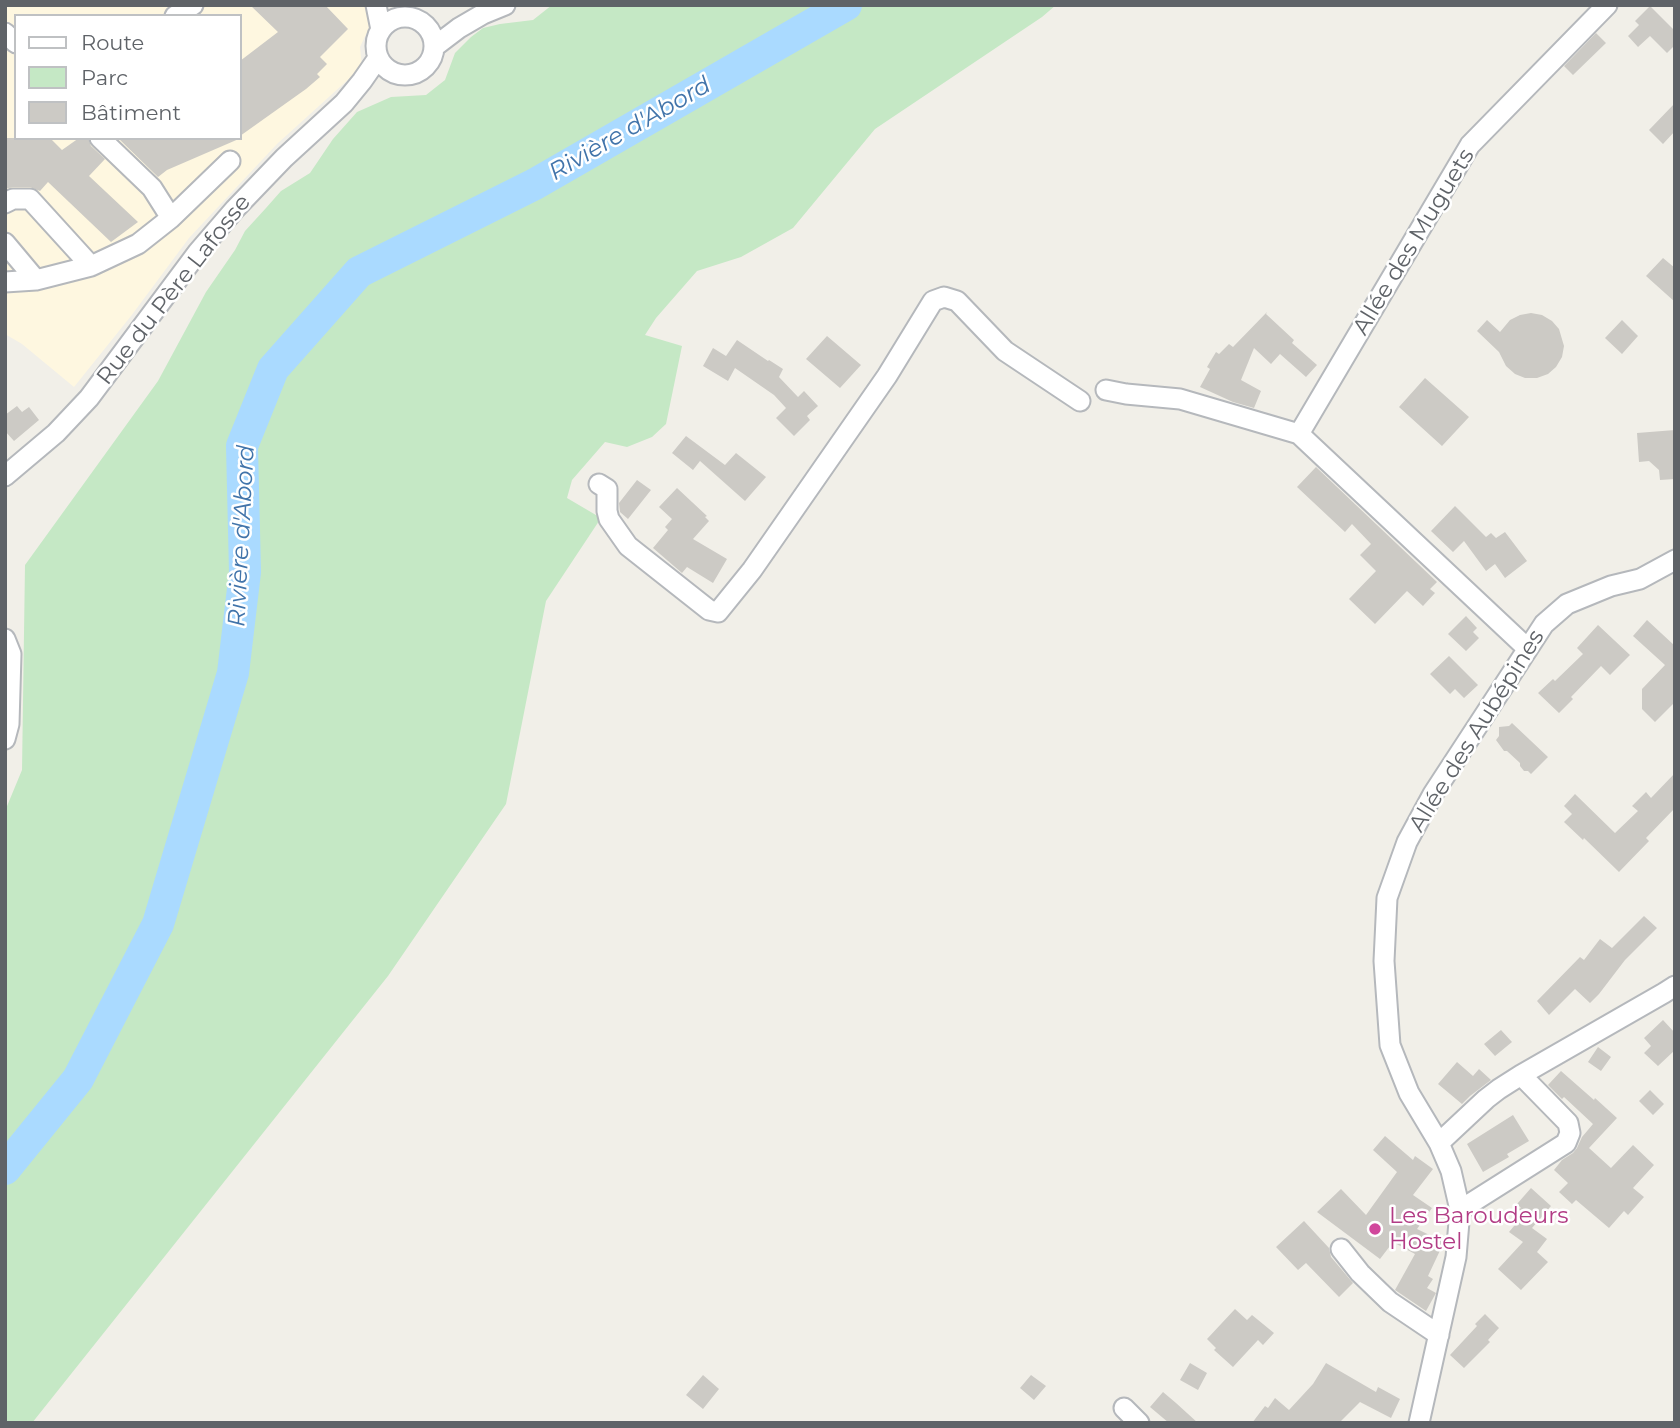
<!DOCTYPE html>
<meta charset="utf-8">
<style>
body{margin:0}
#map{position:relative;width:1680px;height:1428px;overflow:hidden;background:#f1efe8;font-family:Montserrat,sans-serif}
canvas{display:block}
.frame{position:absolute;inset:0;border:7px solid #5f6368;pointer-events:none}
.legend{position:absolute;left:14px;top:14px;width:228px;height:126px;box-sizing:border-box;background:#fff;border:2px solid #bfc1c3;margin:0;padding:9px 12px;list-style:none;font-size:21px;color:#5f6368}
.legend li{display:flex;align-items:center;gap:14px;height:35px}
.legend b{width:35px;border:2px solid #bfc1c3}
</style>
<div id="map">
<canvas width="1680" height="1428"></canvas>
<div class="frame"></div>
<ul class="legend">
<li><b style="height:9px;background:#fff"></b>Route</li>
<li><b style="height:19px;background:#c5e8c5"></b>Parc</li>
<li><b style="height:19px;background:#cccac5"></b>Bâtiment</li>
</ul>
</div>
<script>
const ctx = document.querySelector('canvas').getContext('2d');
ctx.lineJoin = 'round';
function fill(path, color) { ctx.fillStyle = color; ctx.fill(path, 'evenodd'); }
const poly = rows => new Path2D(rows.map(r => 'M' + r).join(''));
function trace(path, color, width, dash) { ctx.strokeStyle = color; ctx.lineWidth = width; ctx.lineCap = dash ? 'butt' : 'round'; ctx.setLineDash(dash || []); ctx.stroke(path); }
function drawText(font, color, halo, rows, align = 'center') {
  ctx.font = font + ' Montserrat,sans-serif'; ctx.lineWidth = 5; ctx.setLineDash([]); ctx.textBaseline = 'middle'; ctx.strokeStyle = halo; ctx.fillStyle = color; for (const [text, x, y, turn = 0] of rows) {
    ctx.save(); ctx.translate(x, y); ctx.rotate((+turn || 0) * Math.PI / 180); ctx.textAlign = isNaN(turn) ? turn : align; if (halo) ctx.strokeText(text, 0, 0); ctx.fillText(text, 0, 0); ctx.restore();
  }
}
fill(poly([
 [5,5,393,5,368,12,369,28,360,47,362,67,277,144,189,238,131,316,74,387,22,344,5,334],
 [16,16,240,16,240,138,16,138]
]), '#fef7e0');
fill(poly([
 [552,5,1056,5,1042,17,875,129,793,228,741,257,697,271,656,318,645,335,682,346,666,424,652,437,627,447,605,442,572,480,567,498,601,518,546,601,506,804,388,976,32,1423,5,1423,5,811,22,770,25,565,158,381,206,292,235,250,245,231,266,208,281,191,310,173,333,139,357,112,391,97,426,95,445,80,455,53,471,37,483,28,500,24,533,20]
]), '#c5e8c5');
trace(poly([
 [5,1169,78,1079,158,924,233,673,245,572,242,446,273,369,359,272,535,184,846,5]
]), '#aadaff', 32);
fill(poly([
 [250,5,325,5,348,29,320,57,327,64,317,74,320,77,306,89,240,136,240,61,278,32],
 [1650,6,1675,31,1675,45,1667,53,1650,36,1638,47,1628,36,1639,25,1635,21],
 [1596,33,1606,43,1573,75,1564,66],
 [1675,103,1675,131,1663,144,1649,130],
 [5,138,50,138,62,150,79,138,88,138,91,146,105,159,89,176,138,222,111,242,48,182,40,191,30,187,13,187,5,189],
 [118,138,241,138,167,170,158,177],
 [1663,258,1675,268,1675,302,1646,276],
 [1267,312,1266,314,1294,340,1292,343,1317,365,1306,377,1280,354,1271,364,1254,348,1241,380,1261,391,1254,408,1233,402,1200,387,1210,369,1207,367,1216,352,1219,354,1229,344,1233,347],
 [1531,313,1542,315,1552,321,1559,329,1564,346,1562,357,1556,367,1548,374,1537,378,1525,378,1515,374,1506,366,1499,352,1477,331,1487,320,1500,332,1510,320,1520,315],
 [1622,320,1638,336,1622,354,1605,338],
 [827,336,861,365,840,388,806,359],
 [737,340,768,361,769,360,783,369,779,377,798,397,804,391,818,406,807,416,810,420,794,436,776,418,786,408,774,395,735,368,728,381,703,366,713,348,726,356],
 [1425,378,1469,417,1442,446,1399,407],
 [17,406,22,412,29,407,39,420,14,441,5,431,5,415],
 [1675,430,1675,479,1660,480,1659,470,1649,461,1639,462,1637,433],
 [686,436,725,465,736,453,766,477,745,501,700,461,693,470,672,453],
 [1316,467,1437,582,1430,589,1435,593,1423,606,1407,591,1375,624,1349,599,1376,571,1360,555,1371,544,1352,524,1345,532,1297,487],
 [637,480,651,490,628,519,620,512,619,503],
 [677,488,707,516,705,517,709,521,693,539,727,559,713,583,687,567,682,573,653,548,668,530,665,527,672,519,659,507],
 [1455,506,1486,537,1491,533,1496,538,1505,532,1527,561,1505,578,1495,564,1486,571,1464,541,1453,552,1431,531],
 [1466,616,1477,628,1473,632,1479,638,1466,651,1448,634],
 [1647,620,1675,646,1675,702,1655,722,1642,709,1642,689,1665,665,1633,636],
 [1598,625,1630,655,1610,675,1601,666,1571,697,1573,699,1559,713,1538,693,1553,679,1555,681,1583,654,1577,648],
 [1449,656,1478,685,1464,698,1455,689,1450,694,1430,674],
 [1512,723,1548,757,1531,774,1528,771,1524,771,1520,766,1520,763,1507,751,1504,751,1496,740,1499,736,1499,727,1509,726],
 [1675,773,1675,808,1646,838,1649,841,1619,872,1584,838,1583,840,1564,822,1572,814,1564,806,1575,794,1615,833,1638,811,1632,806,1646,792,1651,798],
 [1644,916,1657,928,1625,960,1599,994,1590,1003,1575,989,1549,1015,1537,1001,1580,957,1584,960,1600,939,1612,948],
 [1663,1020,1675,1033,1675,1050,1658,1066,1644,1053,1651,1046,1644,1038],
 [1501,1030,1512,1042,1495,1056,1484,1044],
 [1598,1047,1611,1057,1601,1071,1588,1062],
 [1457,1062,1473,1076,1479,1069,1491,1080,1470,1096,1462,1104,1438,1084],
 [1561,1071,1594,1100,1595,1098,1617,1118,1589,1148,1611,1168,1633,1145,1654,1165,1633,1188,1644,1197,1628,1215,1624,1211,1609,1228,1576,1200,1572,1204,1559,1192,1568,1183,1554,1170,1562,1160,1573,1153,1577,1148,1582,1137,1593,1124,1564,1097,1562,1099,1548,1085],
 [1650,1090,1664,1104,1653,1115,1639,1101],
 [1513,1115,1529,1141,1507,1154,1509,1157,1483,1172,1467,1144],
 [1385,1136,1413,1160,1415,1156,1433,1169,1413,1195,1432,1208,1417,1229,1444,1242,1428,1276,1433,1279,1427,1288,1436,1293,1426,1311,1395,1290,1415,1254,1393,1242,1380,1259,1317,1212,1341,1189,1366,1215,1397,1172,1373,1150],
 [1531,1188,1551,1206,1532,1228,1547,1239,1537,1252,1548,1262,1521,1290,1498,1269,1523,1242,1509,1232,1524,1214,1519,1209,1521,1208,1517,1204],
 [1304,1221,1329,1248,1331,1257,1353,1283,1339,1297,1306,1263,1298,1270,1276,1247],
 [1235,1309,1247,1320,1252,1315,1274,1333,1263,1345,1258,1340,1233,1367,1214,1350,1216,1348,1207,1339],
 [1485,1314,1499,1328,1488,1340,1490,1342,1464,1368,1450,1355,1477,1326,1475,1324],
 [1190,1363,1207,1373,1198,1390,1180,1380],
 [1326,1363,1376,1392,1378,1387,1400,1399,1391,1418,1360,1402,1339,1423,1252,1423,1265,1406,1268,1408,1275,1398,1289,1410,1313,1384],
 [703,1375,719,1389,703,1409,686,1395],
 [1031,1375,1046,1386,1034,1400,1020,1388],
 [1163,1392,1176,1403,1198,1423,1169,1423,1150,1407]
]), '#cccac5');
const minor = poly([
 [376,5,381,30],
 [175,16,193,5],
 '376 46a29 29 0 1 1 58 0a29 29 0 1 1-58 0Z',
 [5,33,16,43],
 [434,47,459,28,483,14,505,5],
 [100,138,152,188,171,218],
 [5,203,13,199,30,199,91,266],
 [5,243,36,280],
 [5,282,36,280,91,266,138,244,171,218,230,161],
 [1106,390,1126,394,1180,399,1299,434,1528,649],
 [1299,434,1470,145,1607,5],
 [5,476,56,433,89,398,198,252,235,209,284,158,344,103,362,81,378,58],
 [599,484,607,489,607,511,609,519,628,546,709,610,718,612,752,570,887,376,933,301,944,297,957,301,1005,351,1080,401],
 [5,639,11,654,9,724,5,739],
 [1439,1143,1486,1099,1499,1089,1521,1075,1664,993,1675,986],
 [1460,1210,1566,1143,1570,1133,1568,1123,1521,1075],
 [1341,1249,1360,1273,1390,1302,1439,1335],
 [1124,1408,1139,1423],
 [1419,1423,1456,1257,1460,1210,1451,1171,1439,1143,1409,1093,1390,1045,1384,961,1387,898,1407,842,1433,794,1544,624,1567,604,1611,586,1640,579,1675,560]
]);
trace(minor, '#b5b8bc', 23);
trace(minor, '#fff', 19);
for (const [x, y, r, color] of [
 [1375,1229,7,"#d1479c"]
]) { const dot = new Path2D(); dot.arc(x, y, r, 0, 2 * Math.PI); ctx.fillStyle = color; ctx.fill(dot); trace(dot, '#fff', 2.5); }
drawText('23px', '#5f6368', '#fff', [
 ["Allée des Muguets",1414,242,-59],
 ["Rue du Père Lafosse",174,290,-52],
 ["Allée des Aubépines",1477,731,-58]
]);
drawText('23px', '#b23c85', '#fff', [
 ["Les Baroudeurs",1389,1216],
 ["Hostel",1389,1242]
], 'left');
drawText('italic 24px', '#4174aa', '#fff', [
 ["Rivière d'Abord",630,129,-30],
 ["Rivière d'Abord",242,536,-87]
]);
</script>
